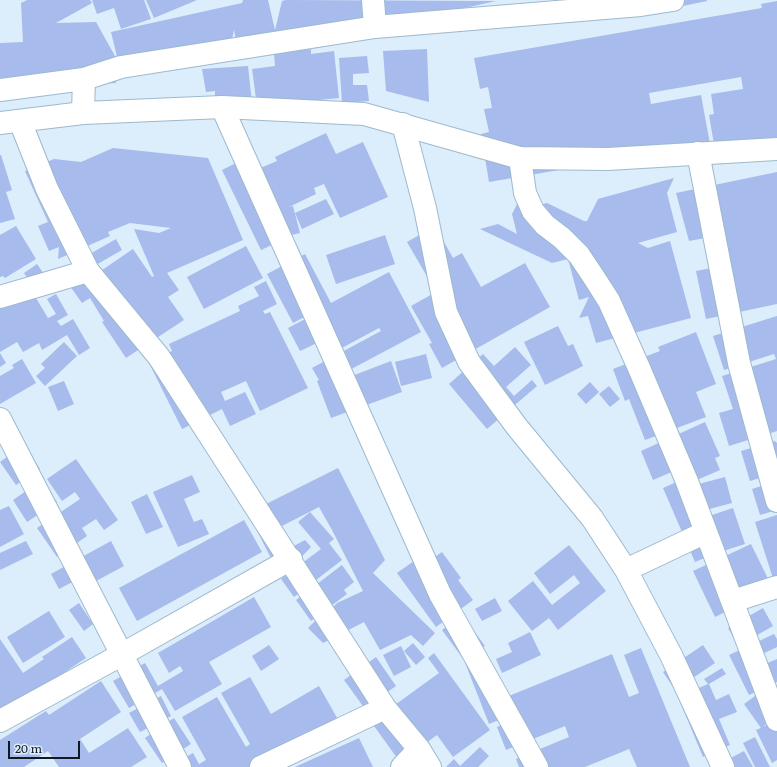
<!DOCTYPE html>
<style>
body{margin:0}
#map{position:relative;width:777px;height:767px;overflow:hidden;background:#dcedfb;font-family:Literata,serif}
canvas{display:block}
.scale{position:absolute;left:8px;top:741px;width:72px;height:18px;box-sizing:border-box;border:2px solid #101a22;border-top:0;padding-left:5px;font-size:12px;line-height:14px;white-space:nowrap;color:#101a22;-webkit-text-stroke:3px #dcedfb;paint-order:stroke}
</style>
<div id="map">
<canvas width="777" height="767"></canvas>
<div class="scale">20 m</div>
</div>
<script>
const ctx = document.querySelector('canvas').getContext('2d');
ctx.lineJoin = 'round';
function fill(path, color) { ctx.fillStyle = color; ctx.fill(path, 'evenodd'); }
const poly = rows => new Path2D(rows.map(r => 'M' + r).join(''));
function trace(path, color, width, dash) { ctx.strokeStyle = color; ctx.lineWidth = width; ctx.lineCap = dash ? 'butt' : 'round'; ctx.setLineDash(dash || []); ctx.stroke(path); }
fill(poly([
 [27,0,90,0,92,3,56,23,96,22,115,56,116,83,9,87,0,92,0,43,23,42,21,3],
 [92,0,144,0,151,19,121,29,114,8,97,14],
 [146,0,197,0,154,18],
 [243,0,268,0,275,30,282,1,286,0,496,1,240,58,234,30,231,44,120,69,111,32,242,3],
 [641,0,707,0,707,1,673,8],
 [777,1,777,151,717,162,709,115,714,114,711,94,743,89,741,77,649,93,651,104,701,95,710,144,489,182,481,134,489,132,484,109,492,108,488,87,480,89,474,58,762,8,761,4],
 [311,49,311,54,334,51,339,98,257,106,252,69,275,66,274,53],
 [427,49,429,102,386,91,383,51],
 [367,56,369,73,353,74,353,85,367,85,369,101,342,103,339,58],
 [248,66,252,103,215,104,215,91,206,92,202,69],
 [326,133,336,154,363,142,388,197,340,218,324,184,314,188,316,194,289,207,293,206,300,233,287,236,287,238,261,250,222,170,240,161,246,174,277,161,275,157],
 [113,148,208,158,243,240,167,273,179,290,168,297,184,320,126,358,102,322,104,321,90,298,82,303,65,279,83,283,133,249,152,277,154,276,134,229,159,233,171,228,130,223,108,232,110,236,58,259,59,247,49,251,38,226,48,222,25,171,54,159,81,162],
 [0,155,1,155,12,190,6,192,15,219,0,223],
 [777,172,777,304,706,319,696,271,722,266,716,236,689,241,676,193],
 [674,178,667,193,677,232,638,243,648,248,670,241,691,318,596,343,588,316,579,318,589,297,579,300,568,259,552,263,480,229,498,224,517,234,512,214,517,204,533,199,535,206,547,203,584,221,587,221,598,199],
 [326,199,334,214,302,229,295,213],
 [16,226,36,259,5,278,3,276,0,277,0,235],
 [435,226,453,258,462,253,481,287,525,263,550,307,442,368,429,344,432,343,411,306,436,292,407,242],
 [385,235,395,264,336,284,326,255],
 [116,239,122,250,82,273,76,262],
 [246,246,263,278,204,309,187,277],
 [305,254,331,303,389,272,421,332,342,374,344,379,391,361,402,392,331,418,317,381,319,380,312,368,381,331,379,328,338,350,317,343,300,351,288,328,313,315,312,313,293,323,267,274],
 [37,264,48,280,35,289,24,273],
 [25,280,48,318,56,314,47,299,56,294,68,315,57,321,61,326,73,319,90,348,79,355,67,335,42,350,39,343,23,352,17,342,0,352,0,294],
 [266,281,277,304,263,311,265,314,270,312,308,388,260,411,246,381,221,392,225,401,245,392,256,414,230,426,222,409,182,429,149,363,172,351,169,344,240,311,238,306,259,296,254,287],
 [777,316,777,431,729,446,719,413,733,409,722,376,776,359,774,354,724,370,713,336],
 [558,326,568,346,573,344,583,366,545,385,524,342],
 [696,332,716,384,696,392,706,417,645,440,629,399,625,401,613,369,660,351,658,347],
 [64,342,77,356,45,386,36,376,45,368,41,364],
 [515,347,531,365,506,387,514,396,532,380,537,386,487,429,449,384,483,354,494,366],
 [0,353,6,363,0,367],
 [426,354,432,378,401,386,395,362],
 [22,359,36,383,0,404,0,376,14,368,12,365],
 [64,381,74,404,58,411,48,387],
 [590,382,599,392,586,404,577,394],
 [609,386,620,399,610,407,599,394],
 [705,422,720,456,715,458,720,470,690,483,683,467,653,480,641,451],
 [775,441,777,443,777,473,750,481,741,451],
 [24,445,40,469,16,485,0,462],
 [76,459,118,520,104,530,96,519,82,528,87,536,57,557,37,528,80,499,75,492,62,501,47,479],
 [338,468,385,560,373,573,435,633,423,646,411,635,380,650,364,622,323,643,308,628,315,621,324,616,337,603,363,591,332,530,319,507,282,526,292,547,305,540,311,547,281,578,248,513],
 [192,475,200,492,184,499,194,522,202,519,209,534,178,547,153,492],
 [725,477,732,503,702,511,695,485],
 [42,480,57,502,27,522,13,500],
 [681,480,714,554,695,562,663,488],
 [777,481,777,510,760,515,752,489],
 [147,494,163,527,146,534,131,502],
 [9,506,24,534,0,547,0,510],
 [733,508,745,544,717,553,706,517],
 [310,512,334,539,329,543,342,560,294,597,281,579,321,549,298,522],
 [777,515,777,591,755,522],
 [244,520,262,552,137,621,119,588],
 [26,541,33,554,0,570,0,553],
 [111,541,124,566,83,588,78,579,59,589,51,574],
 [751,544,773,589,715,617,693,571],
 [569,545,606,591,558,630,549,618,532,631,508,601,533,581,552,605,580,583,574,575,550,594,534,573],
 [442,552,461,578,458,580,473,600,436,627,397,573,421,556,426,563],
 [342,565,354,582,344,590,347,594,311,621,296,600],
 [254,597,271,627,209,662,222,684,175,711,162,689,129,708,113,681,145,663,158,686,183,671,180,666,169,673,158,653],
 [495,598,502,611,482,621,475,609],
 [79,603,93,624,84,631,69,610],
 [763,608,773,626,738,646,728,628],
 [49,611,65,637,23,663,7,637],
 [462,615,485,646,467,659,504,698,612,654,629,697,639,693,624,655,641,648,690,767,637,767,629,749,585,767,519,767,516,759,569,737,565,726,506,750,497,727,512,720,511,715,489,724,464,660,442,630],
 [530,632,541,655,502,673,496,659,512,652,508,643],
 [774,634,777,639,777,647,754,658,763,665,777,659,777,682,749,695,729,655],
 [72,637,86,658,0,715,0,639,23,673,44,659,42,657],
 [413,643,425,657,416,665,404,651],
 [269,645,279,659,261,671,252,656],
 [703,645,715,663,675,690,663,672],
 [401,646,411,667,394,676,383,655],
 [434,653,490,730,453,757,437,735,400,762,374,726,376,724,344,680,376,657,396,686,383,695,392,707,439,673,428,658],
 [722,668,726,674,709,684,716,700,729,694,737,712,719,719,730,745,703,757,678,697,708,684,704,679],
 [250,677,271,714,319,686,340,723,262,767,169,767,193,753,199,764,206,760,182,717,217,697,246,747,250,744,221,693],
 [101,681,121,712,80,739,89,753,128,728,147,757,131,767,59,767,48,751,24,767,0,767,0,740,46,711,49,715],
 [766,688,777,717,762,727,777,720,777,760,772,763,756,730,761,728,744,704],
 [161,696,171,716,140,732,129,713],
 [174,718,191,744,162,763,145,738],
 [755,737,770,767,755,767,743,743],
 [359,738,373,767,295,767],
 [480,747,489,756,478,767,446,767,454,759,460,766],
 [744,751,753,767,714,767]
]), '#a7bbec');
const minor = poly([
 [373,0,375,27],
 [0,90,84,79],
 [222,107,440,594,537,767],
 [83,113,84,79,121,67,375,27,641,5,673,0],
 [20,121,47,189,88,271,159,357,385,708,419,749,430,767],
 [403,124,425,208,446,312,469,362,517,427,592,518,626,570,671,655,723,767],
 [698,153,739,363,777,501],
 [520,158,525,193,533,211,545,225,562,238,579,255,595,279,609,301,639,368,686,479,777,720],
 [0,297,88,271],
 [0,419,180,767],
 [626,570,706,532],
 [733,601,777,587],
 [0,721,121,655,291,559],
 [261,767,385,708],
 [402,767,419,749]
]);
const tertiary = poly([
 [0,123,83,113,222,107,364,114,520,158,608,159,777,149]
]);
trace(minor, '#9db9ce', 24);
trace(tertiary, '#9db9ce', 24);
trace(minor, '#fff', 22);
trace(tertiary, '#fff', 22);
</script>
